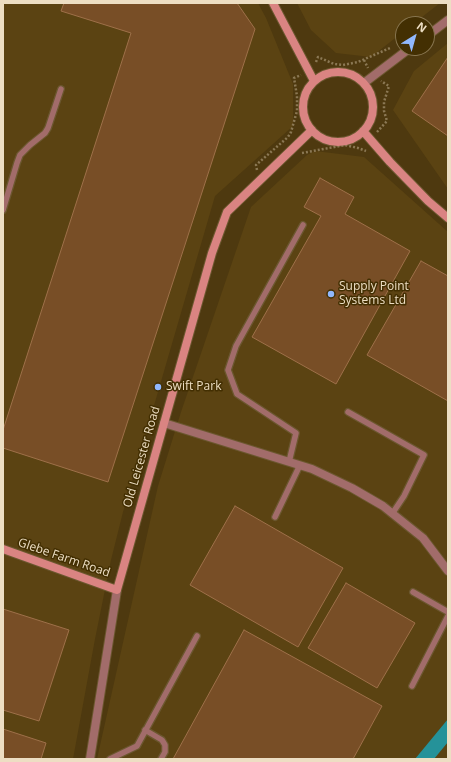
<!DOCTYPE html>
<style>
body{margin:0}
#map{position:relative;width:451px;height:762px;overflow:hidden;background:#4e390f;font-family:"Open Sans",sans-serif}
canvas{display:block}
.frame{position:absolute;inset:0;border:4px solid #eddec3;pointer-events:none}
.north{position:absolute;left:395px;top:16px;width:40px;height:40px;box-sizing:border-box;background:#432f02;border:1px solid #87754f;border-radius:50%;rotate:37deg;font-size:11px;font-weight:700;line-height:16px;text-align:center;color:#eddec3}
.north::after{content:'';display:block;margin:auto;width:14px;height:18px;background:#91b8fd;clip-path:polygon(50% 0,100% 100%,50% 72%,0 100%)}
</style>
<div id="map">
<canvas width="451" height="762"></canvas>
<div class="frame"></div>
<div class="north">N</div>
</div>
<script>
const ctx = document.querySelector('canvas').getContext('2d');
ctx.lineJoin = 'round';
function fill(path, color) { ctx.fillStyle = color; ctx.fill(path, 'evenodd'); }
const poly = rows => new Path2D(rows.map(r => 'M' + r).join(''));
function trace(path, color, width, dash) { ctx.strokeStyle = color; ctx.lineWidth = width; ctx.lineCap = dash ? 'butt' : 'round'; ctx.setLineDash(dash || []); ctx.stroke(path); }
function drawText(font, color, halo, rows, align = 'center') {
  ctx.font = font + ' "Open Sans",sans-serif'; ctx.lineWidth = 3; ctx.setLineDash([]); ctx.textBaseline = 'middle'; ctx.strokeStyle = halo; ctx.fillStyle = color; for (const [text, x, y, turn = 0] of rows) {
    ctx.save(); ctx.translate(x, y); ctx.rotate((+turn || 0) * Math.PI / 180); ctx.textAlign = isNaN(turn) ? turn : align; if (halo) ctx.strokeText(text, 0, 0); ctx.fillText(text, 0, 0); ctx.restore();
  }
}
fill(poly([
 [3,3,258,3,266,18,293,84,293,126,215,196,123,512,111,560,95,639,73,759,3,759],
 [297,3,440,3,413,24,403,24,403,32,371,57,336,53,311,30],
 [448,43,448,189,393,110,414,71],
 [315,151,364,157,448,232,448,759,97,759,158,486,181,412,251,207,307,155]
]), '#5b4312');
fill(poly([
 [448,719,448,742,434,759,415,759]
]), '#259299');
const building = poly([
 [64,3,237,3,255,29,108,482,3,448,3,430,131,33,61,11,64,3],
 [448,57,448,136,412,111,448,57],
 [320,178,354,197,345,214,410,251,336,384,252,337,321,216,304,207,320,178],
 [421,261,448,276,448,401,367,355,421,261],
 [235,506,343,568,298,647,190,585,235,506],
 [346,583,415,623,377,688,308,648,346,583],
 [3,609,69,630,39,721,3,710,3,609],
 [244,630,382,706,353,759,173,759,244,630],
 [3,729,46,743,41,759,3,759,3,729]
]);
fill(building, '#784e26');
trace(building, '#9e7049', 1);
const lane = poly([
 [3,210,17,163,20,155,30,145,45,133,48,128,61,89],
 [348,412,424,455,404,496,392,514],
 [289,462,296,433,237,394,228,370,236,346,303,225],
 [275,517,300,465],
 [413,592,448,612],
 [412,686,448,616],
 [145,730,162,740,165,745,165,752,161,759],
 [110,759,137,746,197,636]
]);
const street = poly([
 [427,36,448,20],
 [364,83,410,48],
 [164,423,312,469,352,488,383,506,423,538,448,571],
 [90,759,117,590]
]);
const secondary = poly([
 [273,3,314,81],
 '303 107a35 35 0 1 1 70 0a35 35 0 1 1-70 0Z',
 [363,131,390,162,428,201,448,218],
 [3,549,117,590,212,253,227,212,312,130]
]);
trace(lane, '#6b572f', 8);
trace(street, '#6b572f', 10);
trace(secondary, '#6b572f', 10);
trace(poly([
 [364,60,368,68],
 [316,62,318,57,334,64,343,65,358,62,390,48],
 [377,132,387,121,384,111,384,102,389,86,381,81],
 [302,153,345,145,358,148,366,151],
 [257,170,256,165,288,137,291,132,297,111,297,96,294,78,301,75]
]), '#8b7854', 2.5, [2, 2]);
trace(lane, '#a26c6a', 5.5);
trace(street, '#a26c6a', 8);
trace(secondary, '#da8482', 8);
for (const [x, y, r, color] of [
 [331,294,4,"#91b8fd"],
 [158,387,4,"#91b8fd"]
]) { const dot = new Path2D(); dot.arc(x, y, r, 0, 2 * Math.PI); ctx.fillStyle = color; ctx.fill(dot); trace(dot, '#432f02', 1.5); }
drawText('12px', '#eddec3', '#432f02', [
 ["Supply Point",339,287],
 ["Systems Ltd",339,301],
 ["Swift Park",166,387]
], 'left');
drawText('12px', '#eddec3', '#432f02', [
 ["Old Leicester Road",142,457,-74],
 ["Glebe Farm Road",64,558,19]
]);
</script>
